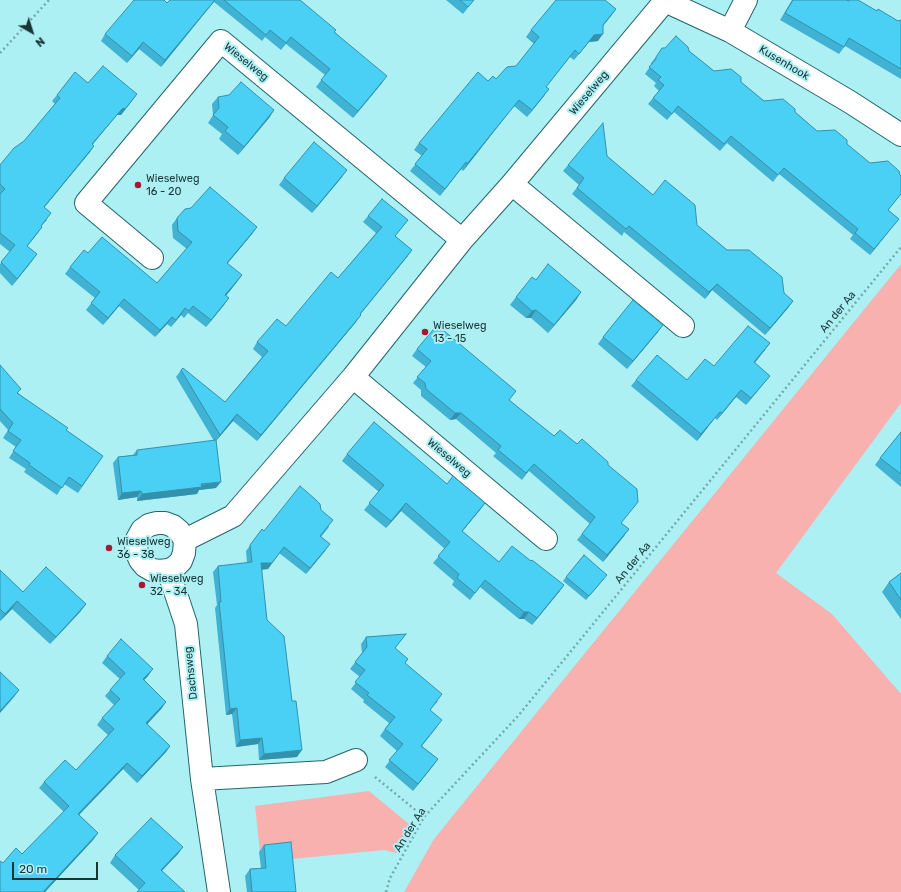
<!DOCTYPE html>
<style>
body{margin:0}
#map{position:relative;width:901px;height:892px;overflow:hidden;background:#acf0f4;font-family:Rubik,sans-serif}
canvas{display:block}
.north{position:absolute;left:12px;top:12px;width:40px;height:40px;-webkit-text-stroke:3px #acf0f4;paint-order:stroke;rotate:141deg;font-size:11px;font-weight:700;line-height:16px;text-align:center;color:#193536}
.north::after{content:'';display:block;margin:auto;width:14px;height:18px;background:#193536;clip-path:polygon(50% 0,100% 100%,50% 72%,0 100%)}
.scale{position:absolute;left:12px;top:862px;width:86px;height:18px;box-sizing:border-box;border:2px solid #193536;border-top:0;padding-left:5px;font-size:12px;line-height:14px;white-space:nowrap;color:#193536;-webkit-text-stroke:3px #acf0f4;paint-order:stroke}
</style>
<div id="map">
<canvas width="901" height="892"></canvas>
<div class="north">N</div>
<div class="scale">20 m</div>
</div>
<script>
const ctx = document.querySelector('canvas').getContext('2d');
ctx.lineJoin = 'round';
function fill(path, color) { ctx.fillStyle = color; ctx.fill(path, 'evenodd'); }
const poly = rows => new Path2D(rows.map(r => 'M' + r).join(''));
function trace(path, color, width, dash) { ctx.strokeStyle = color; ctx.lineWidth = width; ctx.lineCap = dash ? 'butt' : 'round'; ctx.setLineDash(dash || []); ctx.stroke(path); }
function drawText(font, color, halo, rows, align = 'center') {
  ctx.font = font + ' Rubik,sans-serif'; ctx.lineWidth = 4; ctx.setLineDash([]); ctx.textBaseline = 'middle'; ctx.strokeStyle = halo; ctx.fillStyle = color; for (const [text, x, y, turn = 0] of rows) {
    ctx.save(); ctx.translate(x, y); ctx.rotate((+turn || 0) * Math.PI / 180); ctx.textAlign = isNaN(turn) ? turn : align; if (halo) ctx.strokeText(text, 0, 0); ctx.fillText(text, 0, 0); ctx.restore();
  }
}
fill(poly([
 [901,264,901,403,776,573,832,614,901,694,901,892,404,892,434,839],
 [369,791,415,829,396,853,384,850,261,862,255,806]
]), '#f8b1af');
const minor = poly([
 [663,0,730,31,850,102,901,135],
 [730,31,746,0],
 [512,184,683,326],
 [152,258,86,203,221,41,462,240],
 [353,377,546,539],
 [157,523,165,523,173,526,179,531,185,540,184,553,181,561,175,567,168,570,160,571,152,570,145,566,140,560,137,553,136,545,137,539,142,530,149,525,157,523],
 [185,540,233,516,353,377,462,240,512,184,665,1],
 [168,570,186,624,202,779,219,892],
 [202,779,326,772,356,760]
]);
trace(minor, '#21666b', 24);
trace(poly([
 [0,53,49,0],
 [375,777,424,817],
 [386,892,390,878,424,817,518,716,901,247]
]), '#75aaad', 2.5, [2, 3]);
trace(minor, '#fff', 22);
fill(poly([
 [170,0,300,0,335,32,382,83,353,118,316,87,325,75,286,44,281,50,265,37,262,41,214,2,161,67,139,49,127,63,101,41,105,34,167,3],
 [446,0,474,0,463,14],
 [792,0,846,0,848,1,849,0,877,11,898,21,901,20,901,79,845,46,839,54,780,20],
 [616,9,603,26,598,41,589,42,574,60,570,57,546,87,544,96,527,117,514,106,463,171,461,169,440,196,410,171,422,156,414,150,419,143,488,81,496,79,516,66,534,44,526,37,531,30],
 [689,51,714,71,741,82,764,101,795,112,817,131,847,144,901,194,888,210,899,219,894,225,870,255,850,239,853,235,779,174,773,182,727,143,720,151,674,112,667,120,648,104,659,91,654,86,656,83,645,74,651,65,651,63,656,57],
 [88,83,132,101,121,115,117,115,93,144,90,152,44,207,47,220,41,226,42,227,37,234,27,246,32,261,12,286,0,273,0,264,10,252,0,244,0,165,24,141,55,104,52,101,57,95],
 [218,97,274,110,269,118,238,155,219,139,222,134,208,123,213,115,212,104],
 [607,156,653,195,697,225,727,250,793,301,788,308,765,335,712,290,705,299,624,232,622,236,572,194,579,185,563,171,568,165],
 [342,177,312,213,279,185,284,178],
 [368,216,408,220,395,236,412,250,407,257,360,314,356,322,257,441,233,421,216,441,216,488,199,490,197,494,137,501,137,497,118,500,113,463,118,457,133,455,137,450,214,441,176,377,181,370,225,402,262,357,253,349,257,342,286,326,338,278,376,233,363,222],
 [177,218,257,227,252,234,227,264,242,275,226,296,224,305,206,327,188,313,184,318,181,315,171,327,167,324,155,337,119,306,103,325,86,310,95,298,65,274,70,267,88,253,157,283,187,249,173,238,172,225],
 [536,280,581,292,576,300,548,333,531,318,526,318,510,305,516,297],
 [658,332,627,369,598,344,603,337],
 [770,343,755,363,770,376,765,382,746,405,736,397,717,420,715,418,697,441,631,386,636,380,687,380,714,366],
 [417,349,509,400,554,436,577,444,608,465,622,524,629,529,624,536,603,562,577,540,590,524,529,471,522,480,493,456,496,453,456,419,450,420,421,396,421,390,413,383,426,367,412,356],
 [0,365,18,393,66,430,103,456,78,493,64,484,57,495,24,472,26,469,9,458,16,447,3,438,8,430,0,421],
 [901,432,901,487,875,465,880,458],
 [347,454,447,484,485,503,480,510,462,531,499,562,531,561,564,585,559,592,532,625,524,619,519,619,480,587,470,600,452,585,454,581,433,563,445,549,401,511,386,528,364,510,379,492,342,461],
 [321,510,329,527,321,537,325,551,306,574,279,553,268,569,261,570,267,620,297,757,259,760,258,744,236,747,232,714,226,715,215,608,217,605,213,572,218,566,247,563,246,551,262,529,264,531],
 [0,570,23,592,86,604,80,612,50,644,12,609,0,621],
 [901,573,901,619,882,592,889,582],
 [566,577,604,579,586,600,563,581],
 [406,634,395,648,405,663,438,701,430,710,437,727,422,746,438,759,413,791,385,767,397,751,380,736,389,723,363,702,364,700,351,689,360,677,350,669,362,653,361,644,366,637],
 [107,656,148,676,144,680,162,708,147,724,170,746,166,752,137,783,123,769,79,815,98,833,93,840,45,892,0,892,3,863,22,854,64,812,39,788,44,782,76,770,108,735,97,725,102,718,114,705,105,696,110,690,120,679,102,663],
 [264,845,296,892,247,892,245,876,250,869,261,868,259,852],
 [178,854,139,890,110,863,115,855]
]), '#40b2d3');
fill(poly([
 [215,0,161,67,165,60],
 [616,9,611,16,598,32,603,25],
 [603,34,598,41,589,42,574,60,594,35],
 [143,42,139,49,127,63,132,56],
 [387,76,382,83,353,118,358,111],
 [549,89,544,96,527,117,532,110],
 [137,94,121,115,117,115,87,151,92,144,122,109],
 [519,100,514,106,463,171,467,164],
 [274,110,269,118,238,155,244,147],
 [94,146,90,152,39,214,44,207],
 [466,162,461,169,440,196,445,189],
 [347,170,342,177,312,213,317,206],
 [899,219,894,225,870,255,874,249],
 [42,227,37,234,22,253,27,246],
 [257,227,252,234,222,270,227,263],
 [412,250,407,257,355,321,360,314],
 [37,254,32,261,12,286,17,279],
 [242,275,237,282,221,302,225,295],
 [717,284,712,290,705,299,709,292],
 [581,292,576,300,548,333,554,325],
 [229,298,224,305,206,327,211,320],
 [124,299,119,306,103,325,108,318],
 [793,301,788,308,765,335,770,328],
 [185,308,181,315,171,327,176,320],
 [536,310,531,318,526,318,532,311],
 [361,315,356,322,257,441,261,435],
 [172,317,167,324,155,337,160,330],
 [663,325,658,332,627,369,633,361],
 [770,343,765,350,749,369,754,362],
 [770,376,765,382,746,405,751,398],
 [741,390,736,397,717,420,722,413],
 [720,412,715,418,697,441,701,434],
 [455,413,461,413,456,419,450,420],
 [237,414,233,421,215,442,220,435],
 [221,482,216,488,199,490,197,494,137,501,142,494],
 [141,491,137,497,118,500,122,493],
 [406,503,401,511,386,528,391,521],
 [485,503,480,510,457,538,462,531],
 [629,529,624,536,603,562,607,555],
 [330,544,325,551,306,574,310,568],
 [284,547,268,569,256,570,261,563],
 [564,585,559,592,532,625,537,618],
 [17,601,12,609,0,621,5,614],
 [86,604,80,612,50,644,56,637],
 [524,612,529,612,524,619,519,619],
 [153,669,148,676,138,686,143,679],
 [19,690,14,697,0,713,0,711],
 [166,702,162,708,142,730,146,723],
 [237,708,232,714,226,715,230,709],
 [262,738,258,744,236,747,240,740],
 [170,746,166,752,137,783,142,776],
 [302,750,297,757,259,760,264,754],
 [438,759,433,766,413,791,418,784],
 [127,763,123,769,73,821,78,814],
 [98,833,93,840,45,892,43,892],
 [183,847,178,854,156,877,161,870]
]), '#3491ac');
const building = poly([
 [134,0,164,0,167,3,170,0,215,0,165,60,143,42,132,56,105,34,134,0],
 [224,0,300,0,336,30,334,32,387,76,358,111,321,80,330,69,291,37,286,43,270,30,266,35,224,0],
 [460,0,474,0,468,7,460,0],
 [556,0,605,0,616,9,603,25,603,34,594,35,579,54,575,50,546,87,549,89,532,110,519,100,467,164,466,162,445,189,415,164,427,149,419,143,478,72,488,81,493,76,496,79,507,67,516,66,539,37,531,30,556,0],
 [793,0,846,0,849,1,849,0,858,0,877,11,878,9,898,21,901,20,901,69,849,38,844,47,785,13,793,0],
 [676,36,688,47,689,51,714,71,731,69,741,77,741,82,764,101,783,99,795,109,795,112,817,131,835,130,847,140,847,144,870,163,888,161,899,171,900,175,901,176,901,194,888,210,899,219,874,249,855,233,858,229,784,168,778,175,731,136,724,144,678,106,672,114,653,98,664,85,658,80,661,77,649,67,656,59,656,57,662,48,665,48,676,36],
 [103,66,137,94,126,108,122,109,92,144,94,146,44,207,51,213,41,226,42,227,27,246,37,254,17,279,1,262,15,245,0,233,0,194,5,189,0,184,0,165,14,148,24,141,60,98,57,95,75,72,88,83,103,66],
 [241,82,274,110,244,147,225,131,228,127,213,115,219,108,218,97,229,95,241,82],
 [603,123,607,156,653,195,665,180,695,205,697,225,727,250,749,250,782,277,784,293,793,301,770,328,717,284,709,292,629,226,626,229,577,188,584,178,568,165,603,123],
 [314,142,347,170,317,206,284,178,314,142],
 [210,187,257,227,227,263,242,275,225,295,229,298,211,320,193,306,189,311,185,308,176,320,172,317,160,330,124,299,108,318,91,303,100,292,70,267,84,250,88,253,102,237,157,283,192,242,178,231,177,218,185,209,191,208,210,187],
 [382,199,408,220,395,236,412,250,360,314,361,315,261,435,237,414,220,435,181,370,183,368,225,402,268,351,257,342,277,319,286,326,331,272,338,278,382,227,368,216,382,199],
 [548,264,581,292,554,325,536,310,532,311,516,297,532,277,536,280,548,264],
 [633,300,663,325,633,361,603,337,633,300],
 [437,325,516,391,509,400,554,436,560,430,577,444,582,439,608,462,608,465,637,489,638,502,621,523,629,529,607,555,582,534,595,517,534,464,526,473,498,450,501,446,461,413,455,413,426,389,425,383,417,377,431,361,417,349,437,325],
 [748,326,770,343,754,362,770,376,751,398,741,390,722,413,720,412,701,434,636,380,657,355,687,380,705,359,714,366,748,326],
 [0,365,21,389,17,393,68,428,66,430,103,456,82,486,69,477,62,488,29,465,30,463,13,451,21,440,8,431,13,423,0,409,0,365],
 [374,422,447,484,453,476,485,503,462,531,499,562,512,546,531,561,532,560,564,585,537,618,529,612,524,612,485,580,475,593,457,578,459,574,438,556,450,542,406,503,391,521,369,503,384,485,347,454,374,422],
 [901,432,901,474,880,458,901,432],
 [216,440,221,482,201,484,202,487,142,494,141,491,122,493,118,457,137,455,137,450,216,440],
 [300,486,315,499,320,504,321,510,333,520,320,536,330,544,310,568,284,547,272,563,261,563,267,620,284,636,292,701,296,701,302,750,264,754,262,738,240,740,237,708,230,709,219,602,221,602,218,566,252,562,250,545,262,529,264,531,300,486],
 [584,555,607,575,589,596,566,577,584,555],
 [46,567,86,604,56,637,17,601,5,614,0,609,0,570,23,592,46,567],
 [901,573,901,600,889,582,901,573],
 [406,634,395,648,408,659,405,663,442,694,430,710,442,720,421,746,438,759,418,784,389,760,403,744,385,729,395,717,367,695,369,693,355,682,365,670,355,662,367,647,366,637,406,634],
 [121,639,153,669,143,679,166,702,146,723,170,746,142,776,127,763,78,814,98,833,43,892,0,892,0,861,3,863,16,848,22,854,69,806,44,782,65,760,76,770,114,729,102,718,120,699,110,690,125,673,107,656,121,639],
 [0,672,19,690,0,711,0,672],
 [151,818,183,847,161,870,185,892,137,892,145,883,115,855,151,818],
 [291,842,296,892,252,892,250,869,266,868,264,845,291,842]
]);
fill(building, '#4acff5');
trace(building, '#3491ac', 1);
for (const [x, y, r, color] of [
 [138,185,4,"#ab152d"],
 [425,332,4,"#ab152d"],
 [109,548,4,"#ab152d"],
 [142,585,4,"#ab152d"]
]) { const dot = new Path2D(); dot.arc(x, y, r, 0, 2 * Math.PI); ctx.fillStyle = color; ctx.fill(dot); trace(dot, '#acf0f4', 1.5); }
drawText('11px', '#193536', '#acf0f4', [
 ["Wieselweg",246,62,39],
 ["Kusenhook",784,63,31],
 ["Wieselweg",589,93,-50],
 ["An der Aa",838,312,-51],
 ["Wieselweg",449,458,40],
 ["An der Aa",633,563,-51],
 ["Dachsweg",191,673,-96],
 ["An der Aa",410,830,-58]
]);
drawText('11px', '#193536', '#acf0f4', [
 ["Wieselweg",146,179],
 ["16 - 20",146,192],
 ["Wieselweg",433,326],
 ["13 - 15",433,339],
 ["Wieselweg",117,542],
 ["36 - 38",117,555],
 ["Wieselweg",150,579],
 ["32 - 34",150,592]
], 'left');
</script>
